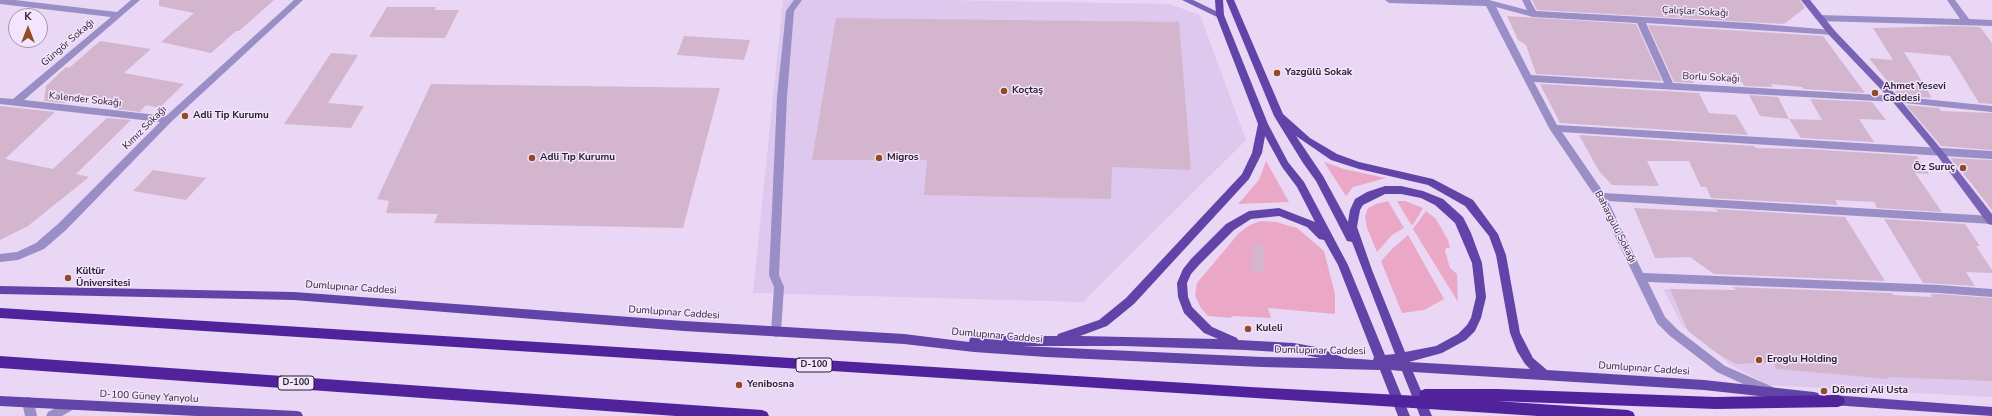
<!DOCTYPE html>
<meta charset="utf-8">
<style>
body{margin:0}
#map{position:relative;width:1992px;height:416px;overflow:hidden;background:#e9d7f5;font-family:"Nunito Sans",sans-serif}
canvas{display:block}
.north{position:absolute;left:8px;top:8px;width:40px;height:40px;box-sizing:border-box;background:#f4e5fe;border:1px solid #a296a9;border-radius:50%;rotate:0deg;font-size:11px;font-weight:700;line-height:16px;text-align:center;color:#261f2a}
.north::after{content:'';display:block;margin:auto;width:14px;height:18px;background:#914b25;clip-path:polygon(50% 0,100% 100%,50% 72%,0 100%)}
</style>
<div id="map">
<canvas width="1992" height="416"></canvas>
<div class="north">K</div>
</div>
<script>
const ctx = document.querySelector('canvas').getContext('2d');
ctx.lineJoin = 'round';
function fill(path, color) { ctx.fillStyle = color; ctx.fill(path, 'evenodd'); }
const poly = rows => new Path2D(rows.map(r => 'M' + r).join(''));
function trace(path, color, width, dash) { ctx.strokeStyle = color; ctx.lineWidth = width; ctx.lineCap = dash ? 'butt' : 'round'; ctx.setLineDash(dash || []); ctx.stroke(path); }
function drawText(font, color, halo, rows, align = 'center') {
  ctx.font = font + ' "Nunito Sans",sans-serif'; ctx.lineWidth = 3; ctx.setLineDash([]); ctx.textBaseline = 'middle'; ctx.strokeStyle = halo; ctx.fillStyle = color; for (const [text, x, y, turn = 0] of rows) {
    ctx.save(); ctx.translate(x, y); ctx.rotate((+turn || 0) * Math.PI / 180); ctx.textAlign = isNaN(turn) ? turn : align; if (halo) ctx.strokeText(text, 0, 0); ctx.fillText(text, 0, 0); ctx.restore();
  }
}
fill(poly([
 [783,0,940,0,1169,4,1200,15,1246,140,1083,302,753,293],
 [1663,289,1992,305,1992,397,1768,385,1731,365,1682,325]
]), '#dec8ed');
fill(poly([
 [1266,161,1289,202,1238,204,1259,180],
 [1324,162,1344,169,1386,178,1353,187,1346,196],
 [1388,201,1404,228,1392,235,1377,252,1367,228,1365,216,1368,208,1376,204],
 [1397,201,1405,201,1423,208,1413,225,1410,223],
 [1426,211,1436,219,1448,240,1450,248,1446,248,1445,251,1450,268,1457,274,1458,302,1413,229],
 [1261,221,1276,222,1297,228,1324,251,1335,294,1335,314,1268,308,1271,318,1232,316,1231,318,1208,316,1201,308,1195,296,1197,283,1239,233,1250,225],
 [1408,235,1444,299,1424,310,1402,313,1381,261,1392,249]
]), '#eaa8c6');
fill(poly([
 [159,0,274,0,239,31,236,31,211,53,161,42,194,13,159,6],
 [1532,0,1800,0,1805,8,1784,24,1537,10],
 [387,7,436,7,435,10,459,10,445,38,369,37],
 [1507,16,1636,24,1662,81,1536,74,1526,45,1518,40],
 [836,18,1179,22,1191,170,1112,167,1111,199,924,195,927,160,812,160],
 [1648,25,1823,36,1865,93,1804,89,1802,87,1771,84,1773,87,1744,86,1742,82,1692,79,1694,83,1674,82],
 [1956,26,1980,27,1992,43,1992,104,1979,103,1950,56,1904,52,1932,98,1898,95,1869,58,1893,60,1873,28],
 [684,36,750,40,744,60,677,55],
 [100,41,151,49,124,73,184,84,159,108,146,105,140,112,116,109,124,101,74,94,64,103,44,101,46,86,66,67,69,68],
 [331,53,358,55,328,103,364,106,351,128,284,124],
 [431,84,720,88,683,228,434,223,438,214,386,213,389,201,377,199],
 [1540,84,1699,93,1709,113,1736,115,1748,135,1560,123],
 [1749,95,1778,97,1789,119,1760,116],
 [1810,99,1872,102,1886,120,1859,119,1874,142,1801,138,1789,119,1822,120],
 [1906,105,1939,108,1941,111,1992,113,1992,150,1941,146],
 [0,106,55,112,5,159,53,169,107,118,131,120,76,174,89,177,28,226,0,240],
 [1579,135,1754,146,1756,148,1808,149,1917,156,1929,174,1915,173,1942,212,1877,208,1874,202,1835,200,1838,205,1711,198,1706,187,1701,187,1689,161,1647,161,1659,186,1612,185,1599,171],
 [1950,158,1992,160,1992,210,1971,183],
 [153,170,206,178,186,200,133,191],
 [1634,208,1718,212,1716,209,1845,217,1885,281,1714,274,1690,257,1655,258],
 [1884,219,1965,224,1980,246,1976,246,1992,270,1992,273,1966,272,1975,286,1923,283],
 [1252,244,1264,246,1264,272,1251,270],
 [1732,287,1892,293,1893,295,1932,297,1931,294,1939,294,1992,298,1992,381,1888,377,1889,379,1776,369,1773,362,1736,364,1714,351,1688,331,1670,289,1737,290]
]), '#d3b6ce');
fill(poly([
 [0,0,15,0,117,12,131,0,140,0,24,100,166,116,294,0,303,0,171,122,66,230,44,249,18,260,0,262,0,254,17,252,36,243,58,224,160,122,0,104,0,98,13,99,111,17,0,4,0,0],
 [794,0,802,0,794,11,787,97,779,275,784,287,781,332,780,335,776,337,772,335,771,332,774,287,769,275,777,97,786,11,794,0],
 [1385,0,1489,0,1527,10,1522,0,1530,0,1536,11,1750,23,1832,30,1835,31,1836,33,1835,35,1646,23,1673,83,1895,96,1992,106,1992,112,1895,102,1534,82,1557,125,1992,151,1992,159,1562,132,1604,193,1992,216,1992,224,1608,201,1643,273,1939,285,1992,289,1992,297,1939,293,1648,282,1665,317,1678,330,1725,366,1773,387,1775,391,1773,395,1769,396,1717,372,1670,336,1657,323,1597,199,1549,128,1486,6,1389,3,1385,0],
 [1496,7,1533,17,1637,23,1664,83,1531,75,1496,7],
 [1947,0,1955,0,1969,19,1992,20,1992,26,1819,21,1815,18,1819,15,1960,19,1947,0],
 [28,397,32,398,34,402,37,416,25,416,22,402,24,398,28,397],
 [70,400,74,401,76,405,74,409,62,416,46,416,48,412,70,400]
]), '#998ec5');
fill(poly([
 [1182,0,1193,0,1224,15,1220,18,1217,17,1182,0],
 [1801,0,1810,0,1835,31,1898,97,1942,150,1992,214,1992,225,1988,224,1936,154,1892,101,1829,35,1801,0]
]), '#7864b5');
fill(poly([
 [1215,0,1223,0,1224,15,1268,124,1288,162,1304,182,1348,265,1385,355,1395,354,1352,242,1347,241,1316,181,1303,163,1274,116,1226,0,1234,0,1283,114,1310,138,1337,154,1359,162,1433,179,1473,200,1498,234,1506,255,1520,333,1533,358,1547,370,1704,380,1814,392,1818,393,1820,397,1818,401,1814,402,1704,390,1413,372,1432,416,1420,416,1402,371,1391,370,1410,416,1398,416,1380,370,1262,367,1046,357,974,352,904,344,684,331,294,300,0,294,0,286,294,292,684,321,904,334,969,342,970,338,974,336,1057,336,1058,334,1099,320,1126,298,1242,174,1252,153,1258,124,1216,15,1215,0],
 [1265,136,1282,167,1297,187,1315,222,1279,208,1249,211,1226,224,1191,259,1183,269,1177,283,1178,297,1184,313,1204,333,1218,339,1080,336,1107,326,1134,304,1249,179,1262,153,1265,136],
 [1296,136,1331,160,1359,169,1428,185,1465,206,1489,236,1496,255,1510,333,1517,351,1525,364,1530,369,1409,362,1442,353,1466,340,1475,331,1481,318,1486,297,1482,263,1471,233,1463,217,1443,199,1423,191,1401,186,1385,186,1367,192,1355,199,1350,210,1348,222,1323,176,1296,136],
 [1385,194,1401,194,1421,198,1435,205,1455,223,1472,263,1476,297,1471,318,1467,325,1458,334,1436,346,1405,352,1372,270,1357,227,1360,210,1363,205,1385,194],
 [1279,216,1307,227,1319,239,1324,240,1338,265,1374,357,1373,360,1345,358,1316,347,1294,343,1238,340,1237,338,1212,327,1192,307,1188,297,1187,283,1191,274,1199,265,1234,230,1251,219,1279,216],
 [1022,346,1123,346,1246,350,1294,353,1320,358,1262,357,1022,346],
 [1832,395,1992,407,1992,416,1832,405,1828,404,1826,400,1828,396,1832,395],
 [0,396,297,411,301,412,303,416,196,416,0,406,0,396]
]), '#6244a8');
fill(poly([
 [0,308,1250,387,1419,396,1420,391,1425,389,1498,389,1716,397,1838,395,1843,397,1845,401,1843,405,1838,407,1716,409,1496,401,1628,410,1633,412,1635,416,1538,416,0,318,0,308],
 [0,356,762,410,767,412,769,416,676,416,0,368,0,356]
]), '#50239c');
for (const [x, y, r, color] of [
 [1277,73,4,"#914b25"],
 [1004,91,4,"#914b25"],
 [1875,93,4,"#914b25"],
 [185,116,4,"#914b25"],
 [532,158,4,"#914b25"],
 [879,158,4,"#914b25"],
 [1963,168,4,"#914b25"],
 [68,278,4,"#914b25"],
 [1248,329,4,"#914b25"],
 [1759,360,4,"#914b25"],
 [739,385,4,"#914b25"],
 [1824,391,4,"#914b25"]
]) { const dot = new Path2D(); dot.arc(x, y, r, 0, 2 * Math.PI); ctx.fillStyle = color; ctx.fill(dot); trace(dot, '#f4e5fe', 1.5); }
for (const [x, y, w] of [
 [814,365,36],
 [296,383,36]
]) { const box = new Path2D(); box.roundRect(x - w / 2, y - 7, w, 14, 3); ctx.fillStyle = '#f4e5fe'; ctx.fill(box); trace(box, '#261f2a', 1); }
drawText('bold 9px', '#261f2a', null, [
 ["D-100",814,365],
 ["D-100",296,383]
]);
drawText('10px', '#261f2a', '#f4e5fe', [
 ["Çalışlar Sokağı",1695,12,3],
 ["Güngör Sokağı",68,43,-41],
 ["Borlu Sokağı",1711,78,3],
 ["Kalender Sokağı",85,100,6],
 ["Kımız Sokağı",145,128,-45],
 ["Bahargülü Sokağı",1615,227,63],
 ["Dumlupınar Caddesi",351,288,4],
 ["Dumlupınar Caddesi",674,313,4],
 ["Dumlupınar Caddesi",997,336,5],
 ["Dumlupınar Caddesi",1320,351,1],
 ["Dumlupınar Caddesi",1644,369,4],
 ["D-100 Güney Yanyolu",149,397,3]
]);
drawText('bold 10px', '#261f2a', '#f4e5fe', [
 ["Yazgülü Sokak",1285,73],
 ["Ahmet Yesevi",1883,87],
 ["Caddesi",1883,99],
 ["Koçtaş",1012,91],
 ["Adli Tip Kurumu",193,116],
 ["Adli Tıp Kurumu",540,158],
 ["Migros",887,158],
 ["Öz Suruç",1955,168,"right"],
 ["Kültür",76,272],
 ["Üniversitesi",76,284],
 ["Kuleli",1256,329],
 ["Eroglu Holding",1767,360],
 ["Yenibosna",747,385],
 ["Dönerci Ali Usta",1832,391]
], 'left');
</script>
